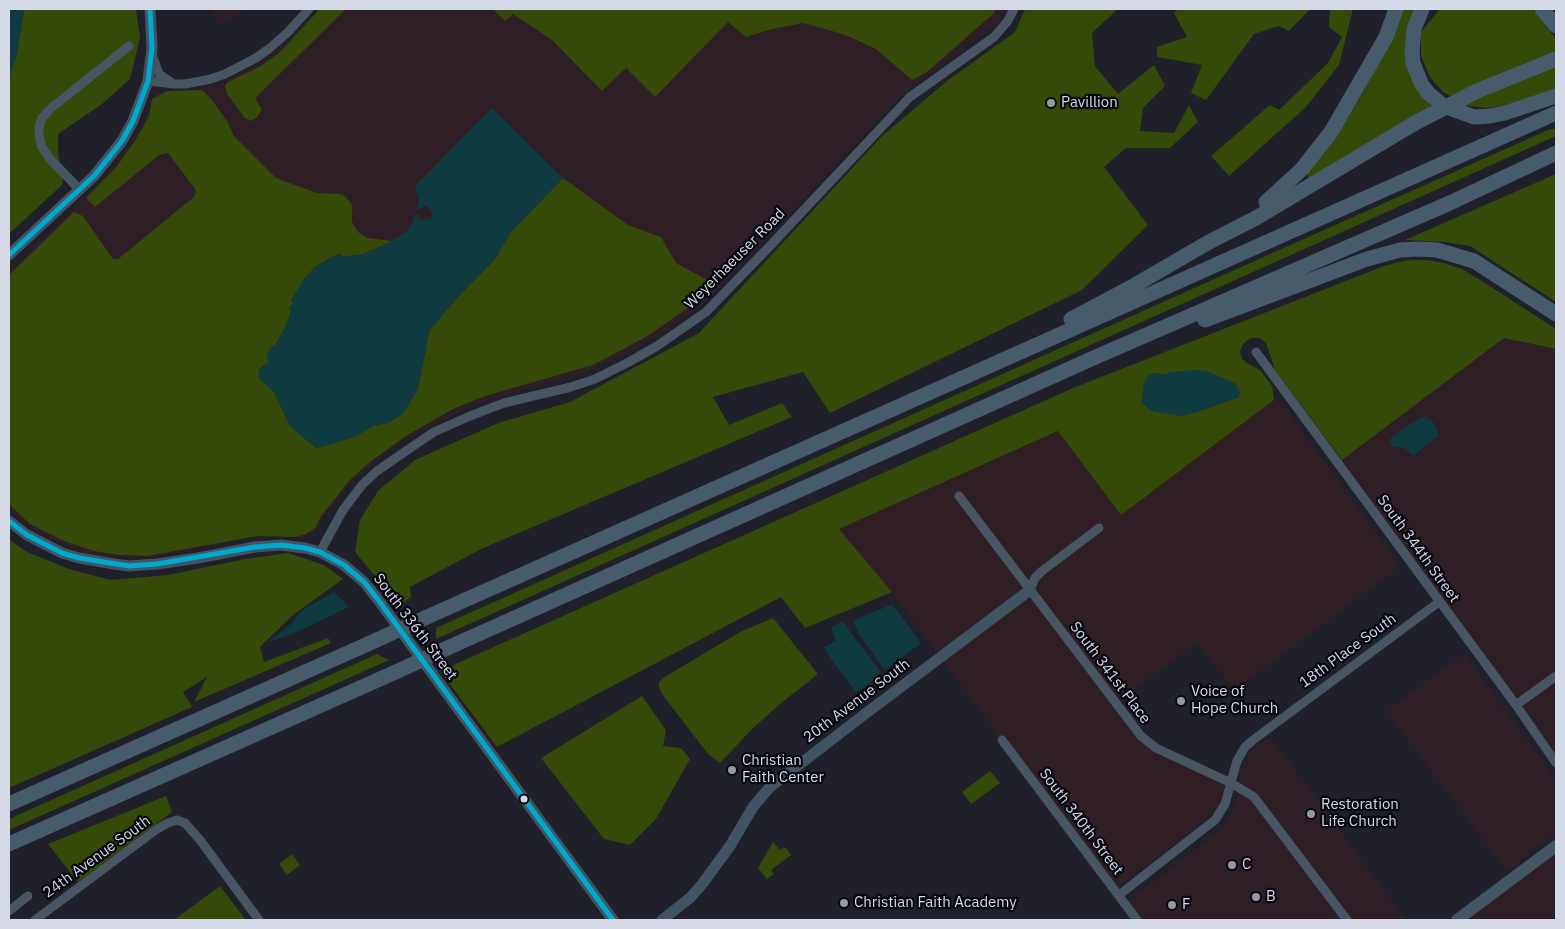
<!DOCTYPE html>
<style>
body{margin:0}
#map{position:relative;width:1565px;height:929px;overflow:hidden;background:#1f202a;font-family:"IBM Plex Sans",sans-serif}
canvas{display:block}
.frame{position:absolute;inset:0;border:10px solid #d6d9e6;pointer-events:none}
</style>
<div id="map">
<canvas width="1565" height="929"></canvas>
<div class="frame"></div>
</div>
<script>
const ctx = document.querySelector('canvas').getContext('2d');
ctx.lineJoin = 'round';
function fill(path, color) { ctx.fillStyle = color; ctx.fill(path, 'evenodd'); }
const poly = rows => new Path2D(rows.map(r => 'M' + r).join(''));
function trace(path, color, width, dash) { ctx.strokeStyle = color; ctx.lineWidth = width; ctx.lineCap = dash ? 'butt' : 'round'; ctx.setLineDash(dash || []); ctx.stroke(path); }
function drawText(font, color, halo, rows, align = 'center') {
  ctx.font = font + ' "IBM Plex Sans",sans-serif'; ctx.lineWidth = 4.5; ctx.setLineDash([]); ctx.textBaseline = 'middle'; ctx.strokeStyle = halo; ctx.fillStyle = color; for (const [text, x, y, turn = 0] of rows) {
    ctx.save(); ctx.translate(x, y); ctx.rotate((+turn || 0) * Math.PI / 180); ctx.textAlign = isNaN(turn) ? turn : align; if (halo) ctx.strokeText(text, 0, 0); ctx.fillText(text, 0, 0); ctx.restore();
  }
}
fill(poly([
 [210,9,245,9,220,25],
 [318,9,1007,9,996,24,900,98,707,300,669,328,631,351,582,374,481,402,409,437,377,460,352,482,327,512,317,530,309,538,261,536,144,559,87,554,49,538,23,522,9,508,9,272,113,167,139,130,157,93,185,93,226,81,252,68,285,45],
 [1504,338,1556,349,1556,760,1338,463],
 [1464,654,1556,780,1556,833,1507,871,1386,711],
 [1270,737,1299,775,1406,920,1141,920,1128,902,1224,827,1235,807,1242,764,1252,750],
 [1556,846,1556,920,1457,920]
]), '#2e1f27');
fill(poly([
 [1278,397,1400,567,1234,691,1198,642,1121,700,1147,736,1159,746,1226,775,1223,794,1213,812,1204,821,1119,887,998,734,892,592,838,529,1059,431,1121,514]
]), '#2f1f25');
fill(poly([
 [24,9,136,9,140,38,130,79,102,104,58,134,58,152,63,184,9,234,9,78,20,35],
 [320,9,346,9,255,98,262,110,256,118,250,121,244,117,227,94,225,86,228,82,261,66,280,52],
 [493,9,996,9,994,13,927,72,912,80,876,49,850,37,829,30,803,23,768,30,746,37,728,22,655,97,626,68,602,91,552,40,513,14,505,21],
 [1025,9,1118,9,1092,33,1095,66,1118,94,1154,65,1165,86,1143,108,1140,131,1174,133,1189,105,1198,122,1170,148,1126,148,1104,167,1148,225,1082,290,830,413,803,372,713,397,729,425,782,403,792,417,481,549,410,587,411,597,399,606,355,552,360,520,378,491,415,460,498,423,570,402,699,333,881,137,947,81,1015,32],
 [1178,9,1310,9,1289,31,1279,26,1254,34,1206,100,1191,93,1202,65,1157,57,1157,47,1187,37,1174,13],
 [1329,9,1353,9,1339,65,1306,107,1229,176,1211,156,1270,105,1279,110,1328,63,1342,37,1329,27,1330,10],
 [1401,9,1416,9,1411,18,1425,98,1432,108,1311,178,1307,176,1308,172,1349,116,1363,93,1378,64],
 [1440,9,1533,9,1556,39,1556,54,1462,92,1450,96,1443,92,1430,77,1421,56,1421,32],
 [1556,64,1556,89,1503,106,1486,108,1459,105],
 [202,90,212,100,227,121,234,136,276,178,317,193,340,194,345,196,352,205,352,222,358,232,368,238,393,241,363,254,341,257,340,254,332,257,315,267,304,279,285,328,275,345,269,362,264,365,260,371,259,378,274,392,290,426,316,448,354,437,375,425,388,423,418,389,429,331,456,299,495,259,510,233,563,178,628,225,661,237,676,263,716,285,702,298,646,337,593,365,485,396,453,409,406,436,370,462,350,480,321,516,315,528,306,534,295,537,257,536,147,556,120,555,94,551,64,541,30,524,9,504,9,275,74,212,83,216,113,259,118,259,194,197,196,190,168,153,159,155,95,207,86,198,117,166,135,141,149,116,152,99,167,91],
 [1556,128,1556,136,436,639,436,628,1250,263,1548,130],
 [1556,174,1556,302,1470,246,1445,242,1405,240],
 [1408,260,1427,260,1444,263,1462,269,1482,281,1556,329,1556,349,1504,338,1342,460,1275,370,1266,343,1259,338,1252,338,1247,340,1242,346,1240,351,1242,359,1247,363,1260,370,1272,386,1274,400,1121,515,1058,431,839,529,892,592,805,628,781,597,497,747,440,671,1073,388,1384,266],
 [1153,373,1166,375,1239,397,1194,413,1142,403,1144,384],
 [9,539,25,551,69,569,110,580,168,575,245,559,288,553,324,565,343,579,293,615,260,647,264,662,328,638,331,643,194,702,207,677,183,692,192,707,9,788],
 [773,618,818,674,780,704,753,728,720,763,708,754,662,694,659,687,659,682,663,678,740,632],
 [377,654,389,660,9,830,9,819],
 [642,696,666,730,663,746,681,748,690,759,656,819,630,845,604,839,541,758],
 [990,771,1000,783,971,804,962,792],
 [166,796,172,812,78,882,48,844],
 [773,842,780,850,785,847,791,855,771,870,774,874,767,879,758,868],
 [292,854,300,865,287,875,279,864],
 [220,886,246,920,174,920]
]), '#354909');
fill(poly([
 [9,9,24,9,17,54,9,78],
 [492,108,563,178,510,233,495,259,456,299,429,331,418,389,403,414,388,423,375,425,354,437,330,445,316,448,290,426,274,392,259,378,258,373,259,371,259,369,269,362,266,355,272,346,275,345,285,328,291,312,289,308,293,304,291,300,304,279,315,267,332,257,340,254,342,257,363,254,381,247,407,231,412,224,415,214,419,215,419,218,421,220,431,219,432,214,428,206,423,206,420,209,417,209,419,201,415,186],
 [1198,370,1209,372,1236,384,1240,392,1239,397,1194,413,1181,416,1151,411,1142,403,1144,384,1147,377,1153,373,1165,375,1169,372],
 [1425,416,1434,423,1439,435,1413,456,1404,448,1392,446,1390,440,1391,438,1407,426],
 [334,592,349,607,295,633,267,643,292,623,302,610],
 [891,605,896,609,921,643,885,670,858,633,854,620],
 [843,622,880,671,876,679,857,692,855,691,827,653,824,647,836,641,831,627]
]), '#0e3a40');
trace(poly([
 [153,57,159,74,172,83],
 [148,81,174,84,185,84,211,79,225,74,256,58,270,48,288,32,309,9],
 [80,190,50,159,42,147,39,136,39,127,42,118,50,109,129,46],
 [1256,352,1516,705,1556,763],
 [959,496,1141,736,1156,748,1231,783,1254,797,1347,920],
 [320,552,343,510,362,485,377,471,419,442,434,432,470,416,504,403,571,387,595,379,629,362,657,346,706,312,768,248,910,97,994,37,1007,22,1014,9],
 [1030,590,1035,578,1042,571,1099,528],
 [1516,705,1556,676],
 [1002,740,1137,920],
 [1119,895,1215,820,1225,804,1237,761,1245,747,1253,740,1439,602],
 [9,911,28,896],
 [35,920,157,829,168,823,177,820,185,823,200,840,259,920]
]), '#485563', 9);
trace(poly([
 [9,255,94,176,122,141,133,121,148,81,152,48,150,9],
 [9,521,27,535,62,553,79,558,114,564,129,566,157,564,198,558,255,547,281,545,305,548,320,552,344,565,364,582,376,597,613,920],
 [662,920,691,897,703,883,730,846,753,807,769,788,861,717,1030,590]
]), '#415464', 11);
trace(poly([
 [1457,920,1556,846]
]), '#435666', 12);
trace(poly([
 [1422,9,1414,29,1412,52,1413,63,1422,85,1429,94,1444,106,1474,117,1490,116,1505,113,1556,96],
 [1542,9,1556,26],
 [1266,202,1302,169,1331,132,1386,37,1396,9],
 [1071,319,1135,285,1209,242,1256,218,1415,123],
 [1205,320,1367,259,1400,250,1418,249,1437,250,1474,261,1556,314],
 [427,617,1556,113],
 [443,650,1098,356,1452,202,1556,153],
 [9,804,370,643],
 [9,844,398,671]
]), '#465c6d', 15);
trace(poly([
 [1415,123,1477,91,1556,59],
 [370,643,427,617],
 [398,671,443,650]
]), '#465c6d', 15);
trace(poly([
 [9,255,94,176,122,141,133,121,148,81,152,48,150,9],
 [9,521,27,535,62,553,79,558,129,566,157,564,255,547,281,545,305,548,320,552,344,565,364,582,376,597,613,920]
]), '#00a9ce', 5);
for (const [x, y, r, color] of [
 [1051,103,5,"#9698a4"],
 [1181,701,5,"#9698a4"],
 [732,770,5,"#9698a4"],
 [524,799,4.5,"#d6d9e6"],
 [1311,814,5,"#9698a4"],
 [1232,865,5,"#9698a4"],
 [1256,897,5,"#9698a4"],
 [844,903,5,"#9698a4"],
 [1172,905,5,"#9698a4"]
]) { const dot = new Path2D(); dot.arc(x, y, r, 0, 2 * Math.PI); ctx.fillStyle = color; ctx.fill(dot); trace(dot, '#07070f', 2); }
drawText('15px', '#d6d9e6', '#07070f', [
 ["Pavillion",1061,103],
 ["Voice of",1191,692],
 ["Hope Church",1191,709],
 ["Christian",742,761],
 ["Faith Center",742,778],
 ["Restoration",1321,805],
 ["Life Church",1321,822],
 ["C",1242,865],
 ["B",1266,897],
 ["Christian Faith Academy",854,903],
 ["F",1182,905]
], 'left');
drawText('15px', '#d6d9e6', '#07070f', [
 ["Weyerhaeuser Road",735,259,-45],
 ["South 344th Street",1418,549,54],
 ["South 336th Street",415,627,53],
 ["18th Place South",1348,651,-36],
 ["South 341st Place",1110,673,53],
 ["20th Avenue South",857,701,-37],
 ["South 340th Street",1081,822,53],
 ["24th Avenue South",97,857,-36]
]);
</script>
